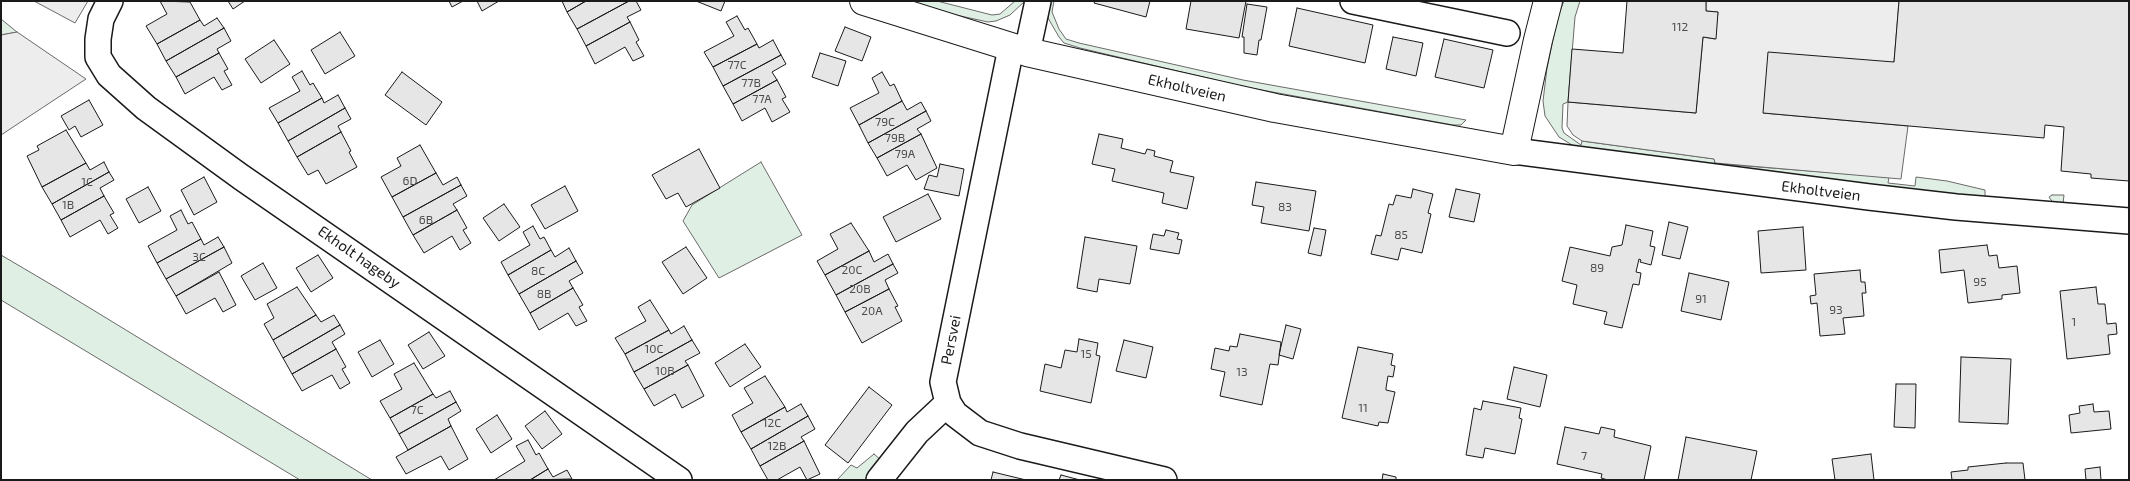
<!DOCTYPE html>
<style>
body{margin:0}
#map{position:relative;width:2130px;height:481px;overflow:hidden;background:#fff;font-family:"Exo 2",sans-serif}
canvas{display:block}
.frame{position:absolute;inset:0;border:2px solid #1a1a1a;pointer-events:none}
</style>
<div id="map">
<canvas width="2130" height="481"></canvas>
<div class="frame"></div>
</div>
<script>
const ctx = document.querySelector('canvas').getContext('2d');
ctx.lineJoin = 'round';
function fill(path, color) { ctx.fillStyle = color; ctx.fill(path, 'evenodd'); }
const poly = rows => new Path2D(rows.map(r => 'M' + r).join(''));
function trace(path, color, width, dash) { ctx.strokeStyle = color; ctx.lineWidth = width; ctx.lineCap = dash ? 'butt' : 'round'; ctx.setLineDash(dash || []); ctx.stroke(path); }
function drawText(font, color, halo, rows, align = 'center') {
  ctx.font = font + ' "Exo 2",sans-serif'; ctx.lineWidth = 4; ctx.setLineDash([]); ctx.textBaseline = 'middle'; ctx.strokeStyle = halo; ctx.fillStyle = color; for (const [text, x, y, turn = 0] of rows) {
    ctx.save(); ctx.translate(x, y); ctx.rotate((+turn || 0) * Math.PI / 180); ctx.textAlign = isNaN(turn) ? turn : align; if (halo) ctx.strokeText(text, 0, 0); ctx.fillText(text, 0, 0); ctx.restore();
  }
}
const green = poly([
 [911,1,937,1,992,15,1000,14,1015,1,1025,1,1010,15,996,21,988,22,942,12,911,1],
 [1049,1,1054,1,1052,12,1059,29,1066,39,1079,43,1243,80,1466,120,1461,125,1453,125,1245,87,1080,48,1064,43,1059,37,1048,18,1047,11,1049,1],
 [1564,1,1580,1,1575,17,1568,102,1563,104,1562,128,1564,133,1581,145,1582,141,1715,159,1714,168,1577,148,1559,137,1545,116,1543,101,1547,68,1558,16,1564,1],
 [1,19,17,32,1,35,1,19],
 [761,162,802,235,719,278,683,221,692,205,761,162],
 [1720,164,1889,177,1888,183,1915,186,1916,177,1947,181,1985,190,1985,199,1721,170,1720,164],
 [2052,195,2064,195,2063,204,2054,204,2049,197,2052,195],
 [1,255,57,288,372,480,300,480,1,300,1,255],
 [874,454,882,461,869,480,837,480,851,465,857,468,874,454]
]);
fill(green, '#e0efe3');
trace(green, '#6a6a6a', 1);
const parking = poly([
 [34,1,88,1,75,23,34,1],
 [1706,1,1899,1,1894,62,1763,113,1908,126,1901,179,1715,163,1714,159,1582,141,1573,135,1567,126,1568,102,1696,113,1703,37,1715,39,1718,12,1706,11,1706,1],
 [17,32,86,79,1,135,1,35,17,32]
]);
fill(parking, '#ededed');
trace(parking, '#6a6a6a', 1);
const building = poly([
 [160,1,190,2,200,20,157,44,146,26,167,14,160,1],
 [228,1,245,1,233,9,228,1],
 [449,1,463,1,452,7,449,1],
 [477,1,499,1,482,11,477,1],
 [562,1,586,1,567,12,562,1],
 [586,1,629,1,577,29,567,12,586,1],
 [629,1,636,1,641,10,627,17,630,22,586,46,577,29,629,1],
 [696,1,725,1,721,11,696,1],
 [1095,1,1150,1,1146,17,1094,3,1095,1],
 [1191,1,1246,1,1239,38,1186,29,1191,1],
 [1627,1,1706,1,1706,11,1718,12,1716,39,1703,37,1696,113,1568,102,1572,49,1623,53,1627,1],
 [1899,1,2129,1,2129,181,2091,178,2091,174,2061,171,2064,127,2045,125,2044,138,1763,113,1768,52,1894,62,1899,1],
 [1247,4,1267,7,1261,40,1259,40,1257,55,1244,53,1244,37,1242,37,1247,4],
 [1297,8,1373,25,1365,63,1289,46,1297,8],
 [737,16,745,30,748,28,757,44,713,67,704,52,734,36,726,22,737,16],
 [217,18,224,28,166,61,157,44,200,20,204,26,217,18],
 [630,22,639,40,636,42,644,56,633,61,625,47,595,64,586,46,630,22],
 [845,27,871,37,862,61,835,51,845,27],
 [224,28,231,41,217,49,219,53,176,77,166,61,224,28],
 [340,32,355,56,325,74,311,50,340,32],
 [1393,37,1423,43,1416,76,1386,69,1393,37],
 [1444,39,1493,50,1484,88,1435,77,1444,39],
 [274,40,290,64,261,83,245,59,274,40],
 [773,40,781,55,723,86,713,67,757,44,759,48,773,40],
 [219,53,228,69,224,71,232,85,222,90,214,77,185,94,176,77,219,53],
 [820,53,846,61,838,86,812,77,820,53],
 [781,55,786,64,772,72,777,80,733,104,723,86,781,55],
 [302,71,310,85,313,83,322,98,278,123,269,108,300,91,292,77,302,71],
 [402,72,442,102,426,125,385,95,402,72],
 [882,72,890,86,894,84,902,101,859,125,850,108,879,93,872,78,882,72],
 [777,80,786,97,782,99,790,112,772,122,765,108,742,121,733,104,777,80],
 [338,95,345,108,288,141,278,123,322,98,324,103,338,95],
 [89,100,103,125,81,137,75,126,69,130,61,116,89,100],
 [902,101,907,110,921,102,926,111,868,143,859,125,902,101],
 [345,108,351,119,338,126,341,132,297,157,288,141,345,108],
 [926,111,931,121,917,129,921,134,877,158,868,143,926,111],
 [66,130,86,163,42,187,27,156,39,150,37,146,66,130],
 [341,132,351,151,349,152,357,167,326,184,318,170,308,175,297,157,341,132],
 [921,134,937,168,916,180,907,165,887,176,877,158,921,134],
 [1099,134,1123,139,1121,148,1145,154,1147,149,1155,151,1154,156,1173,161,1170,172,1194,177,1187,209,1162,203,1164,193,1112,181,1115,169,1092,164,1099,134],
 [420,145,436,173,392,197,381,177,401,166,397,158,420,145],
 [699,149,720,188,686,207,678,193,666,199,652,175,699,149],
 [104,162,109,172,52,204,42,187,86,163,90,170,104,162],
 [940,164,964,169,959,196,924,189,929,175,937,177,940,164],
 [109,172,114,180,100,188,104,196,61,220,52,204,109,172],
 [436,173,443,185,457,177,461,185,403,217,392,197,436,173],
 [204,177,217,202,194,215,181,190,204,177],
 [1256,182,1316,191,1309,231,1261,223,1264,207,1252,205,1256,182],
 [461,185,467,196,453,204,457,210,413,235,403,217,461,185],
 [565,186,578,211,545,229,531,205,565,186],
 [148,187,161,211,139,223,126,199,148,187],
 [1413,189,1433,194,1428,213,1431,214,1422,253,1401,248,1398,260,1371,254,1376,235,1381,236,1389,204,1393,205,1396,195,1411,198,1413,189],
 [1456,189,1480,194,1474,222,1449,217,1456,189],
 [928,194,941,219,896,242,883,217,928,194],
 [104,196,114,213,110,215,118,228,108,234,100,220,70,237,61,220,104,196],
 [504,204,520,227,499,241,483,218,504,204],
 [181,210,188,224,192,222,201,239,157,263,148,246,177,230,170,216,181,210],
 [457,210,467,228,463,230,471,243,460,250,452,236,424,253,413,235,457,210],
 [1669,222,1688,227,1680,259,1662,255,1669,222],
 [851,223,869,251,825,275,817,261,838,249,830,234,851,223],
 [1626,225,1653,231,1650,246,1655,247,1651,265,1640,262,1641,260,1639,259,1636,272,1641,273,1639,285,1633,284,1622,328,1604,324,1607,312,1573,304,1577,285,1562,281,1570,247,1610,256,1612,247,1622,245,1626,225],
 [533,226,540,239,544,237,551,250,508,275,501,262,530,245,523,232,533,226],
 [1803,227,1806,270,1761,273,1758,231,1803,227],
 [1314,228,1326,230,1321,256,1308,253,1314,228],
 [1166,230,1179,233,1177,239,1182,240,1179,254,1150,249,1153,234,1164,236,1166,230],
 [218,237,224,247,166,279,157,263,201,239,204,245,218,237],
 [1085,237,1137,246,1130,284,1099,279,1097,292,1077,288,1085,237],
 [1987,245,1989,256,1997,255,1999,268,2017,266,2020,293,2002,295,2002,299,1968,303,1964,270,1941,273,1939,250,1987,245],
 [224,247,232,263,176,296,166,279,224,247],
 [686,247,707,278,683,294,662,262,686,247],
 [569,248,576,261,519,294,508,275,551,250,555,257,569,248],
 [869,251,874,262,888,254,893,264,836,295,825,275,869,251],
 [318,255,333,278,311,292,296,268,318,255],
 [576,261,583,273,569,281,573,288,530,313,519,294,576,261],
 [263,263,277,288,255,300,241,276,263,263],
 [893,264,898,273,885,280,889,289,845,312,836,295,893,264],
 [1860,270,1861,282,1865,282,1866,293,1862,293,1864,316,1843,318,1845,334,1820,336,1817,303,1811,304,1810,296,1816,295,1814,274,1860,270],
 [219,272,236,305,223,312,215,298,186,314,176,296,219,272],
 [1689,273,1729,282,1721,320,1681,311,1689,273],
 [297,287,316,315,273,340,264,324,274,318,267,304,297,287],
 [2096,287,2098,304,2105,304,2107,324,2116,323,2117,334,2108,335,2110,354,2067,359,2060,291,2096,287],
 [573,288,583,305,579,307,587,321,576,326,568,313,539,330,530,313,573,288],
 [889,289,898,306,895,307,902,321,862,343,845,312,889,289],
 [650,300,669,330,625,354,615,338,646,321,638,307,650,300],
 [316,315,321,322,334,315,340,325,283,358,273,340,316,315],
 [340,325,345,334,332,342,336,349,292,374,283,358,340,325],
 [1286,325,1301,329,1293,359,1279,355,1286,325],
 [684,326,692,340,634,372,625,354,669,330,671,334,684,326],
 [429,332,445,356,423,369,408,345,429,332],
 [1240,334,1281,342,1278,365,1270,364,1262,405,1220,396,1225,372,1211,369,1215,348,1229,351,1230,346,1237,347,1240,334],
 [1079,339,1098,343,1096,355,1100,356,1091,403,1040,391,1045,364,1061,368,1065,350,1077,352,1079,339],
 [380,340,394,364,372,377,358,352,380,340],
 [692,340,700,353,685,361,688,365,644,389,634,372,692,340],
 [1124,340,1153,347,1146,378,1116,371,1124,340],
 [745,344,761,367,730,387,715,363,745,344],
 [1358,347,1393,354,1391,365,1395,366,1393,377,1388,376,1386,388,1386,390,1395,392,1388,423,1379,422,1378,426,1342,418,1358,347],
 [336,349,346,367,342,369,350,383,340,389,332,375,302,391,292,374,336,349],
 [1961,357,2011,359,2008,424,1959,422,1961,357],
 [414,363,433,394,390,418,380,401,402,389,394,374,414,363],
 [688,365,704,396,682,408,675,394,654,406,644,389,688,365],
 [1514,367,1547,375,1540,407,1507,399,1514,367],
 [765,376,785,407,741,432,732,415,753,403,744,388,765,376],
 [1896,384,1916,384,1915,428,1894,427,1896,384],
 [869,387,892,405,848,463,825,445,869,387],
 [450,391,456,402,399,434,390,418,433,394,436,398,450,391],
 [1483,401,1521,408,1519,418,1522,419,1515,454,1485,448,1483,458,1466,455,1474,408,1481,410,1483,401],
 [456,402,461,411,448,419,451,426,408,450,399,434,456,402],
 [801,404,808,416,751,449,741,432,785,407,787,412,801,404],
 [2093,404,2094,412,2109,411,2111,429,2071,433,2069,415,2080,413,2079,406,2093,404],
 [545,411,562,434,542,449,525,426,545,411],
 [497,415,512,439,491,453,476,429,497,415],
 [808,416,815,429,801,437,804,441,760,466,751,449,808,416],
 [451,426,468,459,449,470,441,456,406,474,396,457,451,426],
 [1565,427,1599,434,1601,427,1615,430,1614,437,1651,446,1644,480,1608,480,1601,478,1602,474,1557,464,1565,427],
 [1686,437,1757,451,1751,480,1678,480,1686,437],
 [528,440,536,455,539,453,548,469,530,480,494,480,525,461,516,446,528,440],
 [804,441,820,474,807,480,800,467,777,480,768,480,760,466,804,441],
 [1871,454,1874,480,1835,480,1832,459,1871,454],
 [2006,463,2023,463,2025,480,1952,480,1951,472,1968,470,1968,467,2006,463],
 [2100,467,2101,480,2086,480,2085,469,2100,467],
 [548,469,553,477,567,470,572,479,530,480,548,469],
 [993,472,1026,480,991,480,993,472],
 [1383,474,1396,477,1396,480,1382,480,1383,474],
 [1061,475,1080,480,1059,480,1061,475]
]);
fill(building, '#e6e6e6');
trace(building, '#1a1a1a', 1);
const minor = poly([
 [110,1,101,19,98,39,98,57,109,75,146,108,241,177,679,480],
 [1353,1,1507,33],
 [1011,48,943,382,948,403,955,414,980,433,1020,446,1164,480],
 [1027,52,1038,1],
 [1514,151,1869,197,1956,207,2129,221],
 [879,480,917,432,948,403]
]);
const tertiary = poly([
 [864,1,1027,52,1275,108,1514,151,1538,40,1548,1]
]);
trace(minor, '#1a1a1a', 28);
trace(tertiary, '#1a1a1a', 30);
trace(minor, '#fff', 25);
trace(tertiary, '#fff', 28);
drawText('12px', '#4d4d4d', null, [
 ["112",1680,27],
 ["77C",737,65],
 ["77B",751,83],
 ["77A",762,99],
 ["79C",885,122],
 ["79B",895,138],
 ["79A",905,154],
 ["6D",410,181],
 ["1C",87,182],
 ["1B",68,205],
 ["83",1285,207],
 ["6B",426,220],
 ["85",1401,235],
 ["3C",199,257],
 ["89",1597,268],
 ["20C",852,270],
 ["8C",538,271],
 ["95",1980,282],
 ["20B",860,289],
 ["8B",544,294],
 ["91",1701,299],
 ["93",1836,310],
 ["20A",872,311],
 ["1",2074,322],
 ["10C",654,349],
 ["15",1086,354],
 ["10B",665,371],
 ["13",1242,372],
 ["11",1363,408],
 ["7C",417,410],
 ["12C",772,423],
 ["12B",777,446],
 ["7",1584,456]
]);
drawText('15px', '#1a1a1a', '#fff', [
 ["Ekholtveien",1187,88,13],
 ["Ekholtveien",1821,191,7],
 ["Ekholt hageby",359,257,35],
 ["Persvei",951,340,-79]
]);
</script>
